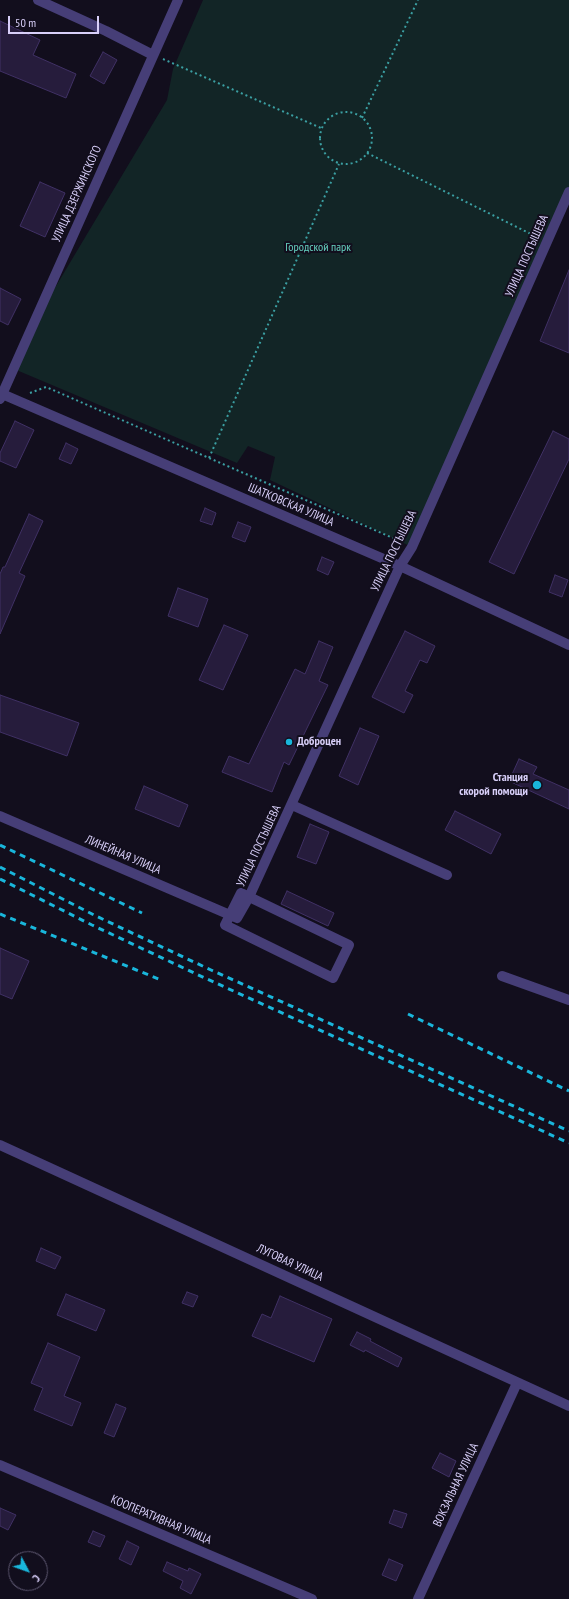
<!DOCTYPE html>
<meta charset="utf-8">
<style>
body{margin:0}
#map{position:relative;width:569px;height:1599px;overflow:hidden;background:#120e1d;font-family:"PT Sans Narrow",sans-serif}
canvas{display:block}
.north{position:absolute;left:8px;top:1551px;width:40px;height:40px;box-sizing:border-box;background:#120e1d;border:1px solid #615b75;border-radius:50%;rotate:131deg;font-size:11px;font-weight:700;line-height:16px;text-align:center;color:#d8cff9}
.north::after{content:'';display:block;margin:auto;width:14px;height:18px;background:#19b6db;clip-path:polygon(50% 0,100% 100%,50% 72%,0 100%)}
.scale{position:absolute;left:8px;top:16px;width:91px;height:18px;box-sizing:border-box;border:2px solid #d8cff9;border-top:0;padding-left:5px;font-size:12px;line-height:14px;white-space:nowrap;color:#d8cff9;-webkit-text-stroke:3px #120e1d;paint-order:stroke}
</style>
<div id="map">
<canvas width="569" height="1599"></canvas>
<div class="north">С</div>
<div class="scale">50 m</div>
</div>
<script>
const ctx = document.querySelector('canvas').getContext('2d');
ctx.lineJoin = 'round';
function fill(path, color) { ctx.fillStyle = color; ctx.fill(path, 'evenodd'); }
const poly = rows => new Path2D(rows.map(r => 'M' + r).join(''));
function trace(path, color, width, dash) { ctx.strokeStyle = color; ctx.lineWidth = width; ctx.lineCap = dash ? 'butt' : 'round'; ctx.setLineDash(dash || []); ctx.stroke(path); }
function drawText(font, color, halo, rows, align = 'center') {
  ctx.font = font + ' "PT Sans Narrow",sans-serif'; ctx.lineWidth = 4; ctx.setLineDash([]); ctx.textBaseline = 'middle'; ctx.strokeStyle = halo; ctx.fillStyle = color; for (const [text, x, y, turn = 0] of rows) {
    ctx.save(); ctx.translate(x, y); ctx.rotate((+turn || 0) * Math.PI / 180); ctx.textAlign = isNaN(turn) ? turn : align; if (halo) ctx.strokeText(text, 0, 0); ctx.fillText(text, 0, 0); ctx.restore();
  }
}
fill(poly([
 [203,0,569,0,569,192,412,547,270,480,275,457,248,446,237,463,14,369,37,318,167,100,173,69]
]), '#122526');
const building = poly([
 [0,21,40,40,33,55,76,74,66,98,0,71,0,21],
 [103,52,117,60,104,84,90,76,103,52],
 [40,182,65,193,45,237,20,226,40,182],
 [569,270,569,353,540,341,569,270],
 [0,288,21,299,8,325,0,321,0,288],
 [15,421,34,430,16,468,0,461,0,453,15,421],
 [553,431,569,439,569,459,514,574,489,562,553,431],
 [66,443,78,449,71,464,59,459,66,443],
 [205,508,216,513,212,525,200,521,205,508],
 [29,514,43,521,19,573,25,576,0,634,0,574,3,567,5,567,29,514],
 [238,522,251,527,245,542,232,537,238,522],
 [322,557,334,562,328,575,317,570,322,557],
 [555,575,568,580,562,597,549,592,555,575],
 [178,588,208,599,198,627,168,616,178,588],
 [224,625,248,635,223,690,199,680,224,625],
 [405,631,435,646,427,663,420,660,405,691,413,695,404,713,372,697,405,631],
 [319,641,333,647,319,681,328,685,289,765,284,762,272,792,222,772,229,756,249,764,295,669,305,674,319,641],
 [0,695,79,723,67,756,0,732,0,695],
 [360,728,379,736,358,785,339,776,360,728],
 [519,759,537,767,533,774,569,790,569,809,509,781,519,759],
 [144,786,188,805,179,827,135,809,144,786],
 [455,811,501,834,491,854,445,830,455,811],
 [310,824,329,832,316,864,297,857,310,824],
 [287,891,334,913,328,926,281,904,287,891],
 [0,948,29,961,12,999,0,994,0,948],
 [41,1248,61,1257,55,1269,36,1261,41,1248],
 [187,1292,198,1296,193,1307,182,1303,187,1292],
 [66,1294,105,1310,96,1331,57,1315,66,1294],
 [280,1296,332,1319,314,1362,252,1336,262,1314,271,1318,280,1296],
 [357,1332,371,1339,370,1341,402,1358,398,1367,365,1350,364,1352,350,1345,357,1332],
 [48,1343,80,1357,64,1396,81,1403,72,1426,34,1410,43,1388,31,1383,48,1343],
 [116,1404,126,1408,114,1437,104,1433,116,1404],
 [440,1453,456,1461,449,1477,432,1468,440,1453],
 [0,1508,16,1515,8,1530,0,1526,0,1508],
 [394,1510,407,1514,402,1528,389,1523,394,1510],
 [93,1531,105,1536,100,1547,88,1542,93,1531],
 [127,1541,139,1547,131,1565,119,1559,127,1541],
 [389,1559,403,1565,396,1581,382,1575,389,1559],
 [167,1562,188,1571,189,1568,201,1574,191,1594,180,1588,183,1581,163,1571,167,1562]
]);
fill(building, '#261c3c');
trace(building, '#403165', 1);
trace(poly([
 [163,59,321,128],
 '320 138a26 26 0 1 1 52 0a26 26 0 1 1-52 0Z',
 [362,118,418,0],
 [367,153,537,237],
 [30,393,46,387,402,542],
 [209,458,339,164]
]), '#3b9fa2', 2, [2, 3]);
trace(poly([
 [38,0,106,31,153,55],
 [0,393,400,566,569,645],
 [0,399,178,0],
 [292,805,447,875],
 [0,816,237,918,249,897,400,566,412,547,569,192],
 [241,893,349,945,333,978,225,925,241,893],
 [502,976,569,1000],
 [0,1145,569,1406],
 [0,1465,312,1599],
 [418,1599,517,1383]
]), '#463e77', 10);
trace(poly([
 [0,845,142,913],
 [0,867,96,916,211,970,569,1131],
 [0,879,92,925,207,979,569,1143],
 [0,914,161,980],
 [408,1014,569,1091]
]), '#19b6db', 3, [6, 5]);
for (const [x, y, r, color] of [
 [289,742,4,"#19b6db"],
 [537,785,5,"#19b6db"]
]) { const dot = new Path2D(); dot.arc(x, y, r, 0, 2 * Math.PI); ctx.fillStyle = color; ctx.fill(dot); trace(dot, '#120e1d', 1.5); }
drawText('12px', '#d8cff9', '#120e1d', [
 ["УЛИЦА ДЗЕРЖИНСКОГО",77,194,-66],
 ["УЛИЦА ПОСТЫШЕВА",527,256,-66],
 ["ШАТКОВСКАЯ УЛИЦА",291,505,23],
 ["УЛИЦА ПОСТЫШЕВА",394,551,-64],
 ["УЛИЦА ПОСТЫШЕВА",259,846,-65],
 ["ЛИНЕЙНАЯ УЛИЦА",123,855,23],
 ["ЛУГОВАЯ УЛИЦА",290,1263,25],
 ["ВОКЗАЛЬНАЯ УЛИЦА",456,1485,-65],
 ["КООПЕРАТИВНАЯ УЛИЦА",161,1520,23]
]);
drawText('12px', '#65d0bf', '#120e1d', [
 ["Городской парк",318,248]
]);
drawText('bold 12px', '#d8cff9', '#120e1d', [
 ["Доброцен",297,742],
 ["Станция",528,778,"right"],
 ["скорой помощи",528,792,"right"]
], 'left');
</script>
